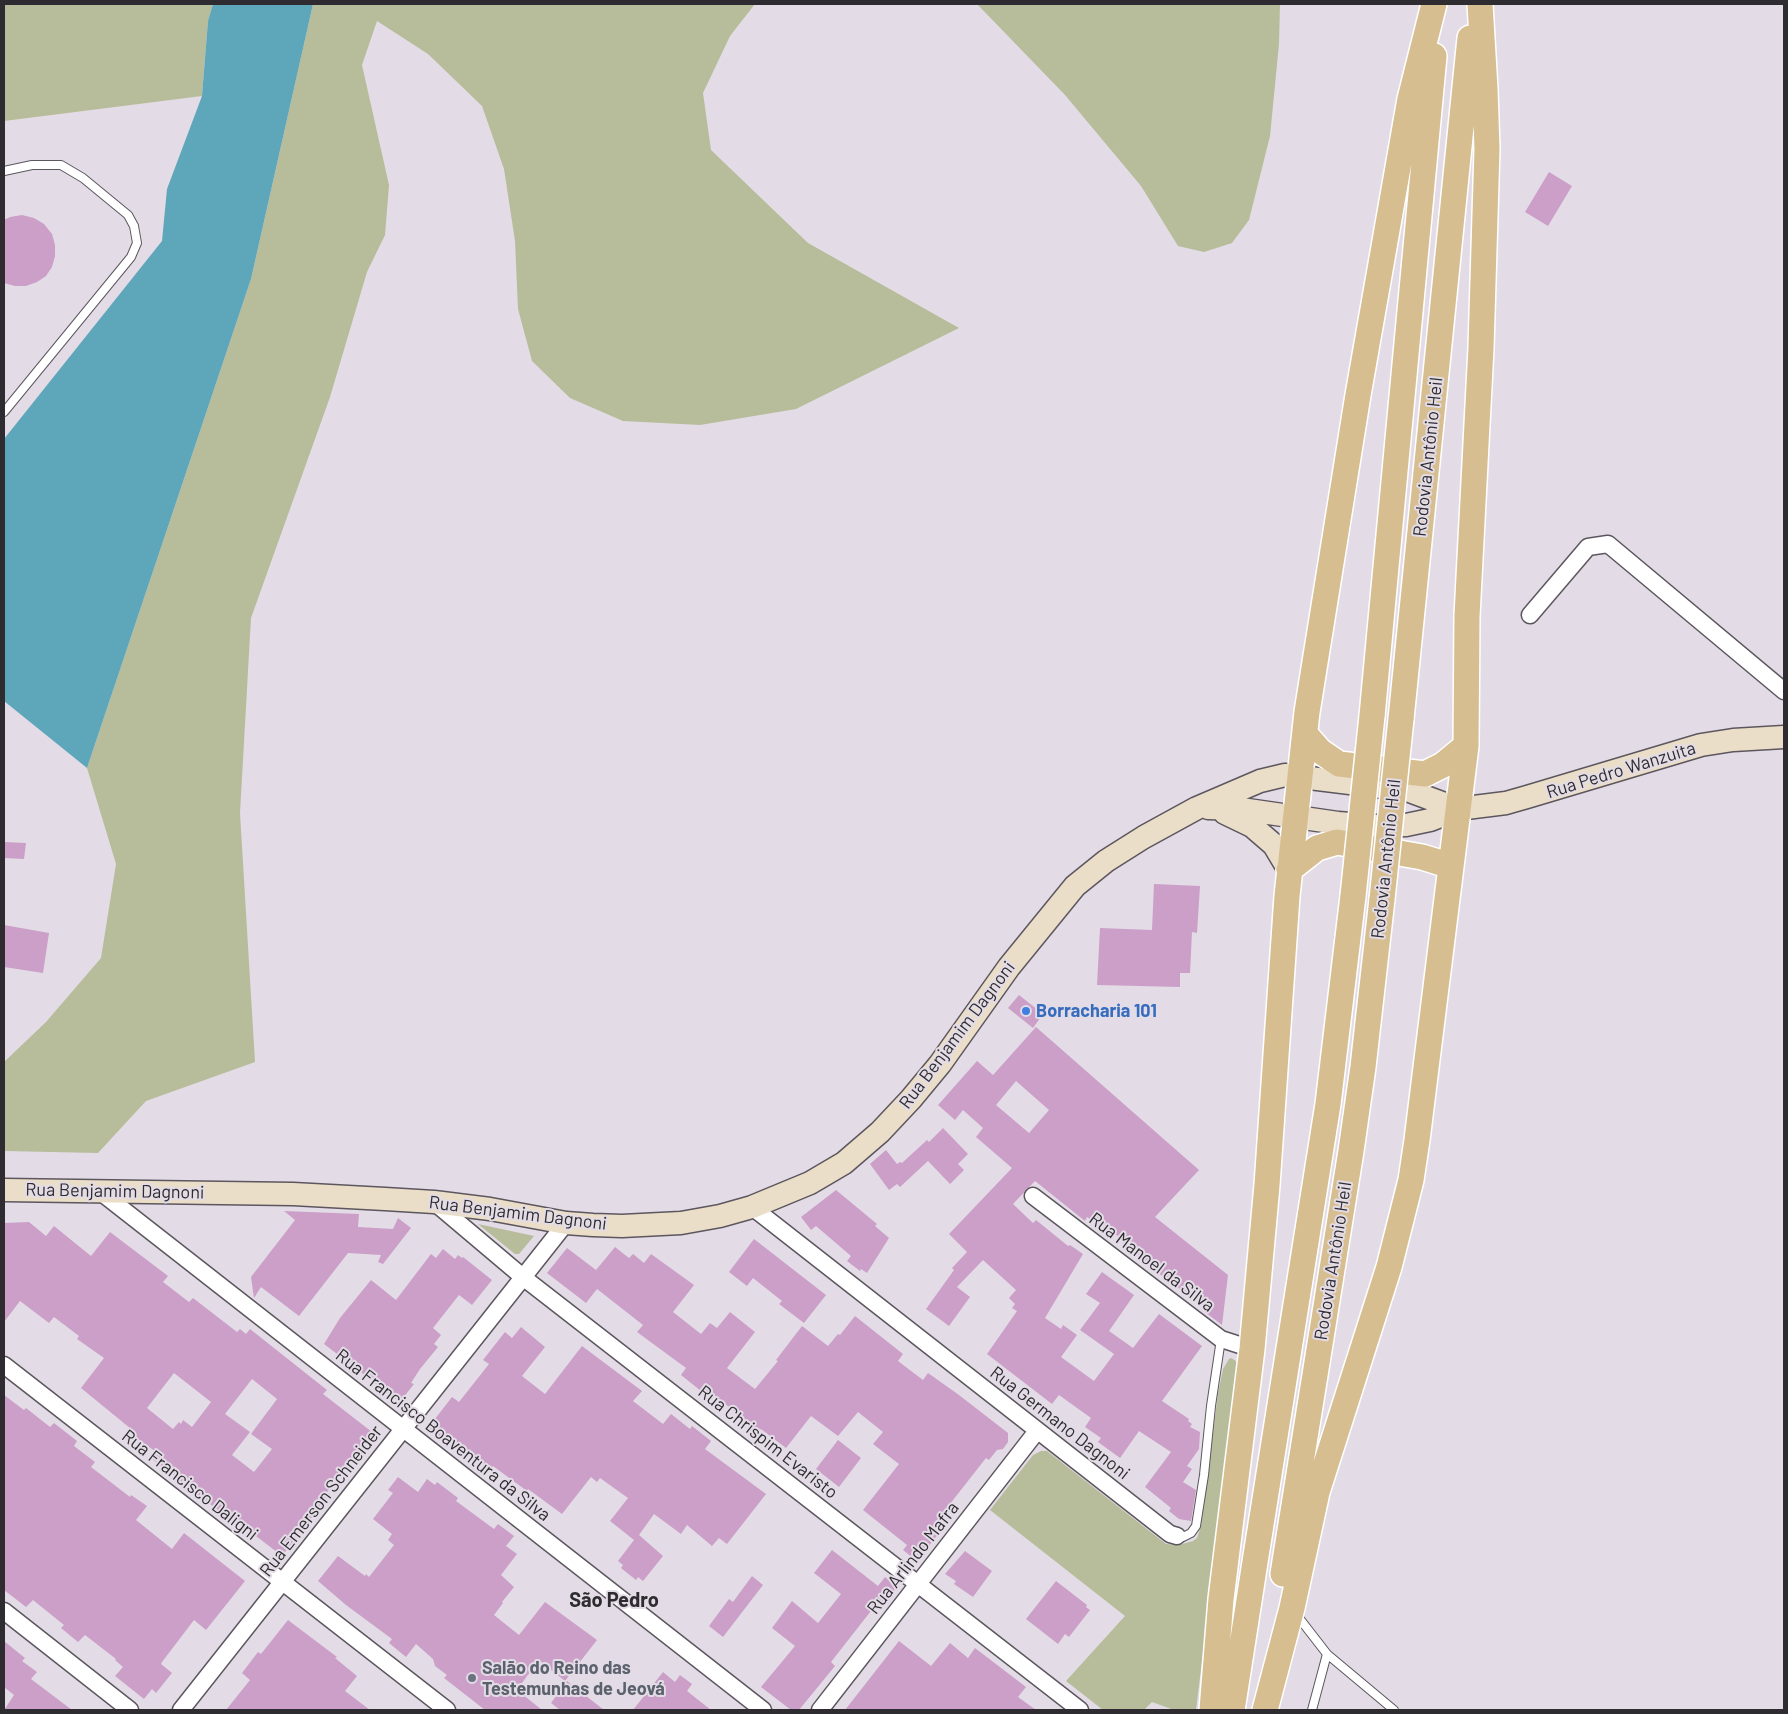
<!DOCTYPE html>
<meta charset="utf-8">
<style>
body{margin:0}
#map{position:relative;width:1788px;height:1714px;overflow:hidden;background:#e3dce6;font-family:Barlow,sans-serif}
canvas{display:block}
.frame{position:absolute;inset:0;border:5px solid #2e2c30;pointer-events:none}
</style>
<div id="map">
<canvas width="1788" height="1714"></canvas>
<div class="frame"></div>
</div>
<script>
const ctx = document.querySelector('canvas').getContext('2d');
ctx.lineJoin = 'round';
function fill(path, color) { ctx.fillStyle = color; ctx.fill(path, 'evenodd'); }
const poly = rows => new Path2D(rows.map(r => 'M' + r).join(''));
function trace(path, color, width, dash) { ctx.strokeStyle = color; ctx.lineWidth = width; ctx.lineCap = dash ? 'butt' : 'round'; ctx.setLineDash(dash || []); ctx.stroke(path); }
function drawText(font, color, halo, rows, align = 'center') {
  ctx.font = font + ' Barlow,sans-serif'; ctx.lineWidth = 4; ctx.setLineDash([]); ctx.textBaseline = 'middle'; ctx.strokeStyle = halo; ctx.fillStyle = color; for (const [text, x, y, turn = 0] of rows) {
    ctx.save(); ctx.translate(x, y); ctx.rotate((+turn || 0) * Math.PI / 180); ctx.textAlign = isNaN(turn) ? turn : align; if (halo) ctx.strokeText(text, 0, 0); ctx.fillText(text, 0, 0); ctx.restore();
  }
}
fill(poly([
 [4,4,213,4,208,21,202,96,4,121],
 [313,4,755,4,730,36,703,93,711,150,808,243,959,328,796,409,700,425,623,421,570,398,532,361,518,309,515,241,504,169,482,106,428,54,377,21,362,65,389,185,385,235,367,272,330,397,251,618,240,813,255,1062,146,1101,98,1153,4,1151,4,1062,46,1022,101,958,116,864,87,768,251,279],
 [977,4,1280,4,1279,44,1270,136,1249,220,1232,243,1204,252,1178,246,1141,186,1065,95],
 [478,1224,534,1236,519,1254,515,1254],
 [1231,1358,1236,1361,1238,1368,1196,1710,1174,1710,1152,1702,1144,1710,1103,1710,1066,1681,1125,1616,990,1510,1033,1455,1041,1451,1047,1451,1166,1544,1179,1545,1193,1541,1197,1538,1201,1526,1218,1394,1223,1369,1229,1359]
]), '#b7bd9a');
fill(poly([
 [213,4,313,4,251,279,87,768,4,701,4,439,162,241,167,189,202,96,208,21]
]), '#5ea6b9');
fill(poly([
 [1549,172,1572,186,1548,226,1525,212],
 [22,215,34,218,44,224,52,234,55,245,55,256,52,267,46,276,37,282,26,286,15,286,4,283,4,220,10,217],
 [4,842,26,843,24,859,4,858],
 [1154,884,1200,886,1197,933,1192,932,1190,973,1180,973,1180,987,1097,985,1100,928,1152,930],
 [4,925,49,933,43,973,4,967],
 [1019,995,1043,1014,1033,1028,1008,1008],
 [1036,1027,1199,1170,1155,1217,1228,1275,1222,1325,1205,1312,1207,1309,1150,1267,1151,1265,1122,1244,1125,1241,1101,1224,1100,1226,1087,1217,1085,1221,1035,1181,1013,1204,1033,1223,1036,1220,1068,1246,1070,1245,1083,1254,1045,1318,1061,1329,1063,1325,1077,1335,1061,1357,1094,1381,1114,1354,1080,1330,1100,1303,1086,1294,1102,1272,1134,1295,1109,1331,1133,1348,1159,1314,1202,1346,1162,1401,1189,1419,1188,1421,1192,1424,1190,1427,1200,1432,1199,1449,1187,1466,1192,1469,1183,1482,1196,1490,1191,1521,1179,1519,1169,1511,1171,1508,1145,1487,1171,1452,1139,1431,1120,1458,1098,1442,1101,1438,1085,1427,1091,1418,1059,1395,1052,1404,987,1354,1017,1311,1012,1308,1015,1304,1009,1298,1016,1290,983,1260,957,1287,970,1297,949,1326,926,1309,954,1270,952,1268,967,1252,949,1234,1012,1168,976,1137,983,1128,963,1110,955,1120,938,1105,977,1061,993,1075],
 [1016,1081,1049,1110,1029,1133,996,1105],
 [943,1128,968,1154,958,1164,964,1170,950,1184,928,1161,900,1187,897,1184,889,1190,870,1164,886,1150,897,1164,900,1162,902,1163,927,1140,929,1142],
 [836,1190,877,1224,875,1226,889,1238,867,1273,861,1269,860,1271,847,1261,851,1256,816,1226,811,1230,801,1217],
 [284,1211,359,1214,358,1227,393,1229,398,1218,411,1228,383,1264,378,1262,381,1255,348,1253,299,1316,261,1287,254,1298,251,1277,295,1220],
 [29,1222,46,1236,54,1226,91,1256,110,1232,168,1276,163,1282,189,1302,193,1298,237,1332,240,1329,246,1334,250,1329,327,1390,323,1394,372,1432,327,1492,330,1494,282,1556,226,1513,224,1515,151,1458,156,1452,134,1436,136,1433,81,1388,104,1358,77,1339,79,1336,54,1317,49,1323,20,1301,4,1322,4,1223],
 [174,1373,211,1402,192,1427,183,1420,181,1424,179,1422,173,1429,147,1408],
 [252,1379,277,1399,251,1434,272,1449,254,1472,232,1455,250,1432,225,1414],
 [754,1239,826,1295,804,1323,779,1304,782,1301,753,1278,747,1286,729,1272],
 [615,1247,629,1258,633,1254,644,1263,651,1254,694,1285,673,1312,701,1334,710,1323,717,1328,730,1312,755,1332,727,1368,755,1389,778,1361,776,1360,802,1326,828,1346,838,1334,840,1335,855,1316,903,1354,898,1361,923,1380,928,1373,959,1395,1008,1433,1008,1442,1003,1449,997,1450,989,1460,986,1458,935,1523,942,1529,917,1561,903,1550,907,1545,863,1510,899,1464,873,1444,883,1432,858,1412,838,1436,811,1416,786,1448,761,1429,757,1433,742,1421,744,1419,709,1391,706,1395,681,1375,686,1368,637,1332,643,1325,597,1289,586,1303,547,1273,567,1248,596,1270],
 [443,1249,455,1259,458,1255,462,1258,463,1257,492,1280,472,1305,459,1295,433,1328,441,1335,434,1344,438,1347,420,1369,411,1383,414,1384,403,1398,396,1399,324,1344,340,1318,371,1280,396,1300,431,1254,436,1258],
 [521,1327,545,1347,522,1376,545,1394,582,1346,642,1391,633,1401,663,1424,671,1414,690,1429,692,1426,711,1441,705,1449,766,1494,727,1544,719,1538,712,1546,687,1525,681,1534,654,1514,639,1535,663,1556,643,1581,638,1577,636,1580,621,1568,623,1565,618,1561,634,1540,610,1521,628,1498,600,1478,597,1482,591,1477,562,1514,528,1489,527,1491,493,1466,491,1469,459,1445,455,1449,428,1428,452,1397,459,1402,489,1364,483,1360,505,1332,512,1338],
 [4,1395,24,1410,26,1408,50,1427,54,1423,77,1441,74,1446,95,1462,91,1467,130,1497,131,1495,147,1506,136,1520,172,1549,184,1533,245,1581,206,1630,194,1620,162,1662,161,1664,172,1673,156,1693,152,1689,144,1699,115,1676,123,1667,115,1660,116,1659,85,1635,78,1642,61,1628,64,1625,33,1600,26,1607,4,1590],
 [838,1440,861,1458,839,1487,816,1469],
 [398,1477,418,1492,427,1479,435,1485,437,1482,458,1498,456,1501,494,1529,498,1524,514,1536,506,1546,517,1554,501,1575,514,1587,502,1602,503,1603,494,1615,519,1635,545,1602,597,1640,565,1681,540,1661,527,1676,517,1690,542,1710,485,1710,444,1678,447,1675,435,1666,433,1659,416,1644,406,1657,389,1643,392,1639,346,1605,318,1581,338,1556,365,1576,366,1574,369,1577,394,1545,388,1540,392,1534,373,1519,393,1493,388,1490],
 [832,1550,878,1586,885,1577,897,1587,882,1606,878,1602,831,1662,835,1666,799,1710,791,1710,761,1687,795,1646,772,1628,792,1601,818,1623,841,1594,814,1573],
 [965,1551,992,1571,973,1597,954,1584,956,1581,945,1574],
 [752,1576,763,1585,723,1637,709,1626,729,1599,733,1602],
 [1056,1581,1087,1605,1086,1607,1090,1610,1069,1637,1065,1634,1058,1644,1026,1619],
 [288,1620,337,1657,335,1658,357,1676,345,1691,370,1710,226,1710,250,1680,242,1673,258,1652,261,1654],
 [4,1641,25,1658,22,1661,37,1672,31,1679,72,1710,4,1710,14,1695,4,1687],
 [899,1641,931,1666,950,1643,968,1658,975,1648,1026,1687,1018,1697,1036,1710,845,1710],
 [663,1672,675,1682,680,1675,692,1684,687,1691,711,1710,633,1710],
 [567,1681,604,1710,560,1710,551,1703]
]), '#cb9fc8');
const lane = poly([
 [4,171,32,165,61,165,83,178,128,215,134,226,137,243,131,257,4,412],
 [1177,1536,1183,1537,1191,1533,1196,1526,1204,1475,1211,1406,1221,1339],
 [1296,1614,1327,1654,1394,1710],
 [1312,1710,1327,1654]
]);
const street = poly([
 [1530,615,1588,547,1608,544,1784,691],
 [98,1190,763,1710],
 [1033,1196,1221,1339,1252,1349],
 [434,1202,524,1278,1080,1710],
 [752,1207,1170,1534,1177,1536],
 [4,1365,447,1710],
 [4,1611,130,1710],
 [181,1710,566,1223],
 [820,1710,1037,1431]
]);
const secondary = poly([
 [1208,808,1241,809,1338,823,1376,826,1406,825,1430,820,1458,809,1506,803,1527,797,1701,745,1733,740,1784,737],
 [1225,813,1252,826,1274,845,1289,870],
 [4,1190,293,1194,385,1199,434,1202,490,1209,566,1223,593,1225,622,1226,681,1223,720,1216,752,1207,810,1183,844,1163,880,1132,911,1099,940,1064,1009,967,1075,886,1106,861,1144,837,1197,808,1260,781,1285,775,1407,790,1458,809]
]);
const primary = poly([
 [1372,716,1434,56],
 [1401,719,1470,38],
 [1305,734,1320,751,1339,764,1425,774,1443,765,1466,746],
 [1289,870,1317,848,1337,842,1422,857,1451,866],
 [1283,1574,1351,1151,1363,1067,1382,899],
 [1212,1710,1221,1599,1252,1349,1267,1185,1287,896,1307,712,1358,395,1410,99,1434,4],
 [1232,1710,1255,1562,1328,1104,1353,896],
 [1265,1710,1292,1608,1317,1492,1389,1267,1411,1180,1417,1140,1466,746,1467,616,1481,348,1487,149,1485,89,1480,4]
]);
trace(lane, '#5c565e', 10);
trace(street, '#5c565e', 19);
trace(secondary, '#5c565e', 25);
trace(primary, '#fff', 28);
trace(lane, '#fff', 8);
trace(street, '#fff', 16);
trace(secondary, '#ebdec8', 22);
trace(primary, '#d6be91', 25);
const primaryBridge = poly([
 [1353,896,1372,716],
 [1382,899,1401,719]
]);
trace(primaryBridge, '#fff', 28, []);
trace(primaryBridge, '#d6be91', 25);
for (const [x, y, r, color] of [
 [1026,1011,5,"#3f7fe0"],
 [472,1678,5,"#6b7280"]
]) { const dot = new Path2D(); dot.arc(x, y, r, 0, 2 * Math.PI); ctx.fillStyle = color; ctx.fill(dot); trace(dot, '#e3dce6', 2); }
drawText('18px', '#2e2c30', '#e3dce6', [
 ["Rodovia Antônio Heil",1428,457,-84],
 ["Rua Pedro Wanzuita",1621,770,-17],
 ["Rodovia Antônio Heil",1386,859,-84],
 ["Rua Benjamim Dagnoni",957,1035,-53],
 ["Rua Benjamim Dagnoni",115,1191,1],
 ["Rua Benjamim Dagnoni",518,1213,7],
 ["Rodovia Antônio Heil",1333,1261,-81],
 ["Rua Manoel da Silva",1152,1262,37],
 ["Rua Germano Dagnoni",1060,1423,38],
 ["Rua Francisco Boaventura da Silva",443,1435,38],
 ["Rua Chrispim Evaristo",768,1442,38],
 ["Rua Francisco Daligni",190,1485,38],
 ["Rua Emerson Schneider",321,1501,-52],
 ["Rua Arlindo Mafra",913,1558,-52]
]);
drawText('bold 18px', '#366cbe', '#e3dce6', [
 ["Borracharia 101",1036,1011]
], 'left');
drawText('bold 18px', '#5b616d', '#e3dce6', [
 ["Salão do Reino das",482,1668],
 ["Testemunhas de Jeová",482,1689]
], 'left');
drawText('bold 20px', '#2e2c30', '#e3dce6', [
 ["São Pedro",614,1600]
]);
</script>
